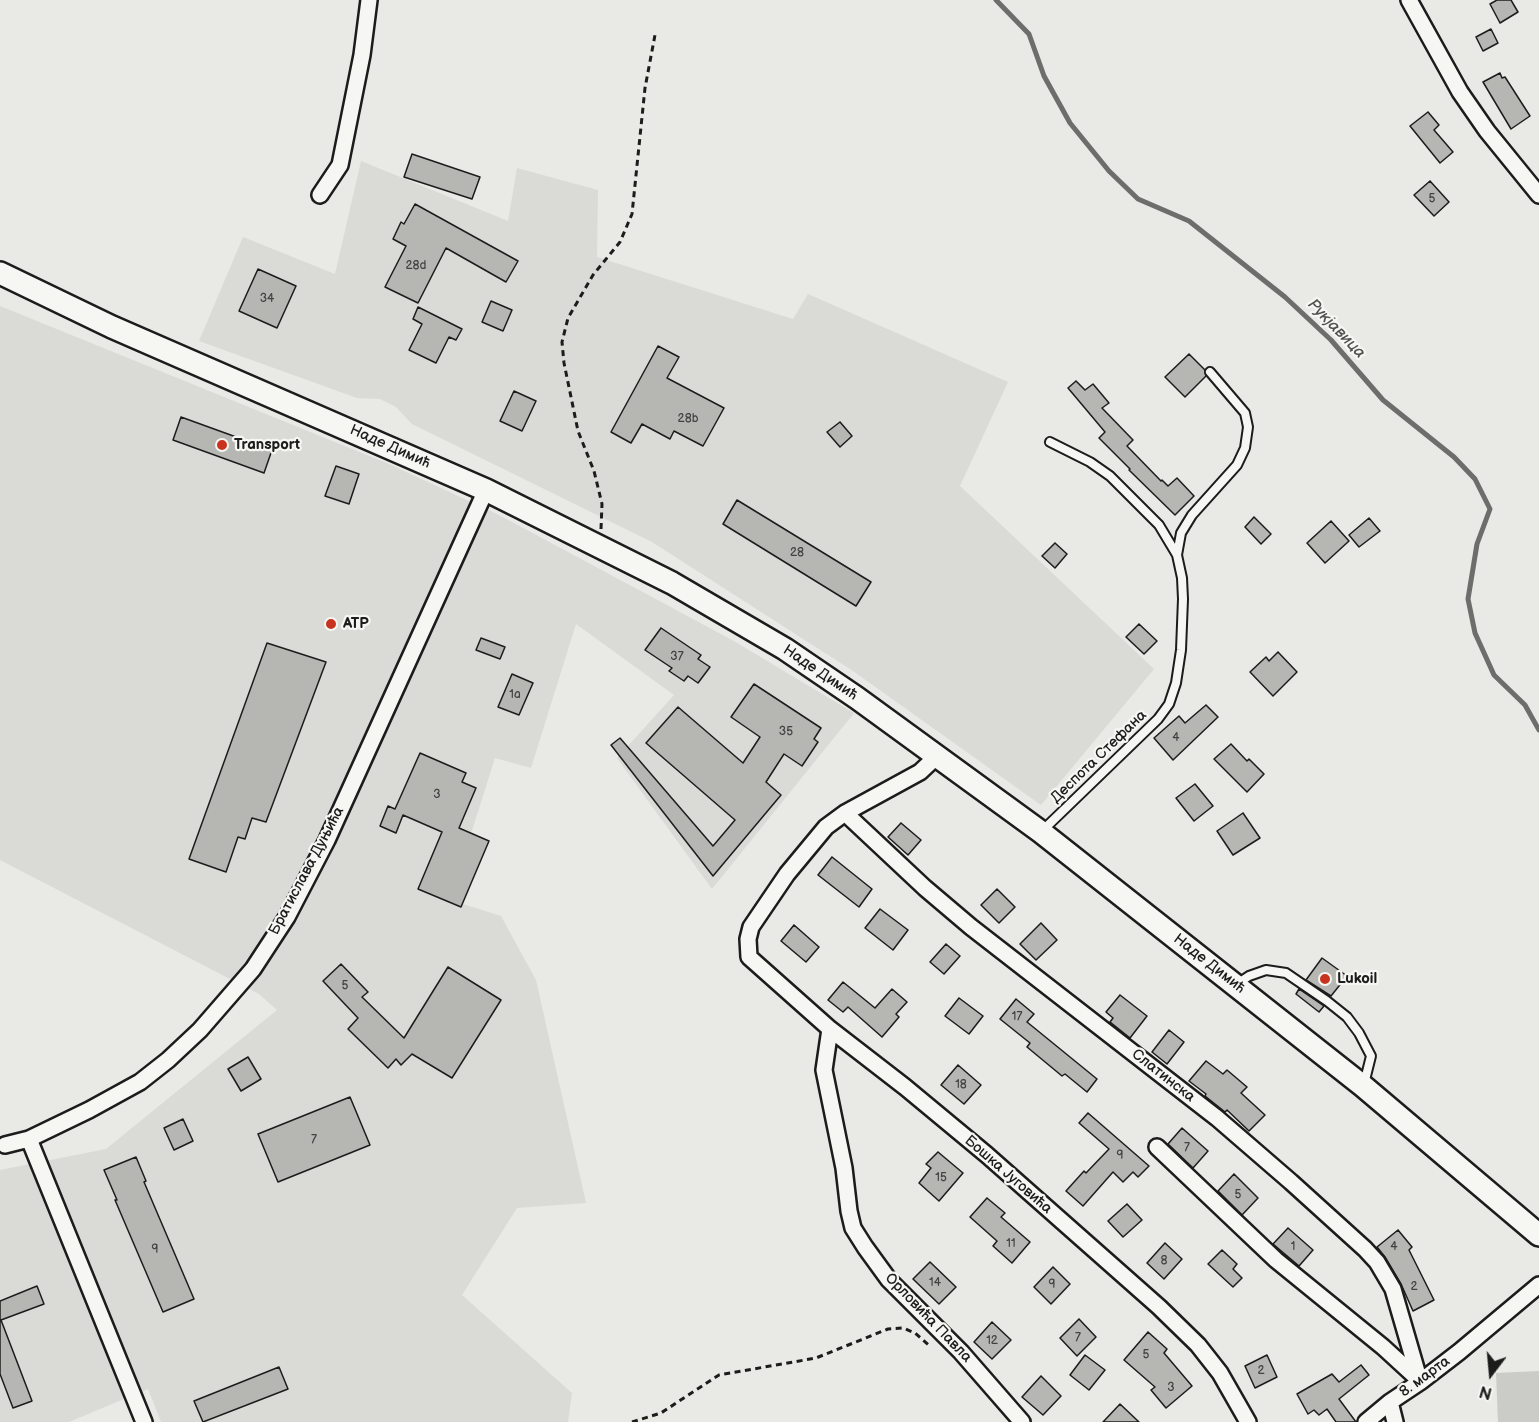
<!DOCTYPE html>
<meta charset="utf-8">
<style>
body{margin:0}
#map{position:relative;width:1539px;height:1422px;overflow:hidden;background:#e9e9e5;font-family:"Balsamiq Sans",sans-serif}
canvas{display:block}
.north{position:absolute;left:1461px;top:1344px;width:60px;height:60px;-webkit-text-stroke:4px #f6f6f2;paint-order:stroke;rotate:196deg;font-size:16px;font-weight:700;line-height:24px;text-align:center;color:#1c1c1c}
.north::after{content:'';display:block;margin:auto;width:21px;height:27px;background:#1c1c1c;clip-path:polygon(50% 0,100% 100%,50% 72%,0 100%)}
</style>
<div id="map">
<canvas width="1539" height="1422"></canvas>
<div class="north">N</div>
</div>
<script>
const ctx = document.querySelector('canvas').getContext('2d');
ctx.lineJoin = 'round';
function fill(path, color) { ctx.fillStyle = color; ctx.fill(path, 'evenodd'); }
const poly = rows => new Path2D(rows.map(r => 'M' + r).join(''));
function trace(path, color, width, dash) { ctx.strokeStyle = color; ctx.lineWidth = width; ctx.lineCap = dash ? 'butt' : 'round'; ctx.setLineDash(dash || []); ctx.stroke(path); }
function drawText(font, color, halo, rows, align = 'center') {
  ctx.font = font + ' "Balsamiq Sans",sans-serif'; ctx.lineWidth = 4.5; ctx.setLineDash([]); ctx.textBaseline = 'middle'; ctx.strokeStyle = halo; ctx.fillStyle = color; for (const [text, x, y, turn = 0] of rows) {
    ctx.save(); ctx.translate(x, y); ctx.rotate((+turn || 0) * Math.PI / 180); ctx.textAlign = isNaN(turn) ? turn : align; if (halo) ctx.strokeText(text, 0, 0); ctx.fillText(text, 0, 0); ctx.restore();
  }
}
fill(poly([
 [361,161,508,221,517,168,598,190,597,257,793,319,808,294,1008,382,960,486,1154,669,1041,805,853,671,652,542,412,424,396,407,380,399,357,398,199,341,243,237,335,274],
 [0,306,389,464,499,515,734,641,854,713,712,889,617,758,674,695,576,624,531,768,495,758,450,900,501,916,536,980,586,1203,517,1208,462,1295,572,1393,568,1422,161,1422,148,1389,69,1422,0,1422,0,1170,106,1149,277,1010,259,994,0,860]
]), '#dadad6');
fill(poly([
 [1539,1371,1539,1422,1498,1422,1496,1373]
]), '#cbcbc7');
trace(poly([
 [996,0,1029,34,1044,76,1070,123,1109,171,1138,199,1189,221,1285,297,1331,340,1383,400,1454,457,1475,479,1490,509,1477,544,1468,599,1475,633,1494,675,1525,705,1539,730]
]), '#6d6d6c', 5);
const building = poly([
 [1497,0,1511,0,1518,12,1500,23,1490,4,1497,0],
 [1491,29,1498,43,1483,51,1476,37,1491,29],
 [1500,73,1502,78,1505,77,1530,116,1511,129,1483,82,1500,73],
 [1428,112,1439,125,1434,130,1453,152,1440,163,1410,126,1428,112],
 [412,154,480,177,472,199,404,177,412,154],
 [1430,181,1449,202,1434,216,1414,195,1430,181],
 [415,204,518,261,506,282,446,248,418,303,385,287,406,246,393,239,401,222,404,224,415,204],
 [258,269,296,286,277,328,239,311,258,269],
 [491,301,512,310,503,331,482,322,491,301],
 [418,307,462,329,456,340,449,337,436,363,409,350,422,324,413,319,418,307],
 [658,346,679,357,667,378,724,408,703,446,674,431,670,439,642,424,631,443,611,432,658,346],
 [1189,354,1205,370,1206,376,1185,397,1165,377,1189,354],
 [1076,381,1085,390,1093,384,1109,403,1102,408,1133,440,1127,446,1161,481,1162,480,1168,486,1177,478,1194,496,1175,515,1129,470,1130,469,1099,438,1105,432,1068,388,1076,381],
 [514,391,536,401,522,431,500,421,514,391],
 [181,417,272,450,264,473,173,440,181,417],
 [840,422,852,436,840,447,827,432,840,422],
 [336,466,359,474,349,504,325,496,336,466],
 [737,500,871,582,856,606,723,524,737,500],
 [1254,517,1271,534,1261,544,1245,527,1254,517],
 [1369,518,1380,531,1359,547,1349,535,1369,518],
 [1331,521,1349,541,1325,563,1307,543,1331,521],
 [1055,543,1067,554,1055,568,1042,556,1055,543],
 [1139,624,1157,641,1144,654,1126,637,1139,624],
 [661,628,701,655,698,659,710,667,698,683,688,676,684,681,669,671,672,668,645,650,661,628],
 [481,638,505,647,500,659,476,650,481,638],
 [267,643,326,662,266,822,252,818,245,839,238,837,226,872,189,859,267,643],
 [1278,652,1297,672,1273,696,1250,672,1266,657,1269,661,1278,652],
 [512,674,533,683,519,715,498,707,512,674],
 [754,684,821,728,814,739,818,742,802,766,784,754,766,782,781,795,713,876,611,745,620,738,713,846,735,820,646,743,678,707,743,763,760,737,731,717,754,684],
 [1206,705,1218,717,1173,760,1154,738,1179,716,1185,723,1206,705],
 [1231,744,1247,761,1249,759,1264,774,1247,792,1214,759,1231,744],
 [420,753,466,773,462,782,476,788,459,828,489,841,461,907,418,889,442,832,403,815,396,833,380,826,388,806,395,809,420,753],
 [1195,784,1213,806,1194,821,1176,798,1195,784],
 [1243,813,1260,838,1233,855,1217,831,1243,813],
 [901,823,921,840,908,855,888,837,901,823],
 [832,857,872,889,859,907,818,875,832,857],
 [997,889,1015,907,999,923,981,905,997,889],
 [880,909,908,930,893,950,865,928,880,909],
 [1041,923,1057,940,1036,960,1020,944,1041,923],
 [794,925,819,947,806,962,781,941,794,925],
 [946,944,960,956,944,974,930,962,946,944],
 [1322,958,1347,976,1331,996,1306,980,1322,958],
 [341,964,368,992,362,997,404,1038,448,967,501,1000,452,1078,412,1054,401,1065,396,1059,388,1068,348,1029,358,1018,323,981,341,964],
 [843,982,875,1008,892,989,907,1002,896,1014,899,1017,882,1037,848,1007,843,1012,828,1000,843,982],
 [1299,989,1324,1006,1319,1012,1296,994,1299,989],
 [1120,995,1147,1016,1130,1038,1110,1022,1113,1018,1106,1012,1120,995],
 [959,998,983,1016,969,1034,945,1016,959,998],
 [1016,999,1034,1014,1027,1022,1097,1079,1087,1092,1065,1074,1062,1076,1027,1047,1030,1043,1000,1019,1016,999],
 [1169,1030,1184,1042,1167,1064,1152,1052,1169,1030],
 [248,1057,261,1079,241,1091,228,1069,248,1057],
 [1206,1061,1223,1074,1227,1070,1247,1087,1241,1093,1265,1115,1249,1131,1227,1110,1225,1112,1205,1096,1206,1094,1189,1081,1206,1061],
 [958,1065,981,1085,964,1104,941,1085,958,1065],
 [350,1097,370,1145,278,1182,258,1134,350,1097],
 [1088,1113,1149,1166,1138,1177,1133,1172,1123,1182,1113,1172,1083,1206,1066,1191,1084,1171,1086,1173,1109,1149,1079,1123,1088,1113],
 [183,1119,193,1141,174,1150,164,1128,183,1119],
 [1182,1128,1208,1151,1193,1168,1168,1144,1182,1128],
 [938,1152,963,1173,939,1201,919,1183,931,1168,926,1164,938,1152],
 [136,1157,146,1181,144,1182,194,1299,163,1312,115,1200,117,1200,104,1170,136,1157],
 [1234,1174,1258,1198,1242,1215,1218,1191,1234,1174],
 [987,1198,1005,1213,1001,1217,1030,1242,1012,1263,993,1246,997,1241,970,1217,987,1198],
 [1127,1204,1142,1220,1123,1237,1108,1221,1127,1204],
 [1288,1228,1313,1250,1299,1266,1273,1244,1288,1228],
 [1398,1230,1412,1247,1409,1250,1434,1300,1413,1311,1401,1284,1385,1257,1377,1247,1398,1230],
 [1165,1243,1182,1259,1164,1279,1147,1263,1165,1243],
 [1222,1250,1237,1264,1233,1269,1242,1278,1233,1287,1208,1264,1222,1250],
 [930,1262,956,1287,939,1304,913,1279,930,1262],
 [1053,1267,1070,1284,1051,1304,1034,1287,1053,1267],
 [37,1286,44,1304,1,1320,32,1401,13,1408,0,1374,0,1301,37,1286],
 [1079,1319,1096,1337,1077,1356,1060,1338,1079,1319],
 [992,1322,1011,1340,992,1359,974,1342,992,1322],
 [1148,1332,1167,1349,1164,1353,1192,1386,1166,1408,1151,1390,1155,1387,1124,1360,1148,1332],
 [1085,1355,1105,1370,1089,1390,1070,1375,1085,1355],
 [1267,1355,1277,1377,1255,1388,1245,1366,1267,1355],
 [1361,1365,1369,1375,1339,1399,1356,1422,1336,1422,1327,1409,1319,1415,1314,1410,1308,1414,1297,1394,1332,1374,1339,1382,1361,1365],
 [279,1367,288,1389,203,1422,194,1401,279,1367],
 [1041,1376,1061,1396,1043,1415,1022,1397,1041,1376],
 [1120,1404,1139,1422,1103,1422,1120,1404]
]);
fill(building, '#b6b6b3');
trace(building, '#1c1c1c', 1.5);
const service = poly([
 [1177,555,1181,533,1192,515,1237,465,1245,448,1248,427,1245,413,1210,372],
 [1042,831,1158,719,1169,704,1176,683,1181,650,1183,599,1182,578,1177,555,1159,525,1110,476,1090,462,1050,442],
 [1237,984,1249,976,1266,970,1286,973,1327,1001,1347,1017,1359,1033,1371,1056,1364,1084]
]);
const minor = poly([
 [1409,0,1460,92,1487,131,1539,195],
 [320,195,340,165,362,55,369,0],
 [937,756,920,772,845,813,826,827,787,874,751,927,748,939,749,957,830,1029,905,1087,987,1155,1159,1307,1198,1345,1220,1373,1248,1422],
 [845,813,925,888,971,927,1217,1118,1291,1182,1365,1249,1377,1262,1393,1289,1420,1382],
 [830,1029,824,1070,844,1168,849,1211,853,1228,865,1247,889,1280,961,1352,1022,1422],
 [29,1139,144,1422],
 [5,1145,29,1139,89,1110,140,1082,168,1060,200,1030,253,969,287,917,327,840,486,490],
 [1157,1147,1276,1260,1383,1347,1419,1380],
 [1390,1402,1395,1422],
 [1366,1422,1390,1402,1420,1382,1459,1352,1539,1285]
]);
const secondary = poly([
 [0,273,112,327,486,490,672,583,785,649,857,698,1041,832,1363,1086,1539,1235]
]);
trace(service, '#1c1c1c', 12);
trace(minor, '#1c1c1c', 20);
trace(secondary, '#1c1c1c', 26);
trace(poly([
 [601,529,602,504,594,471,578,431,564,363,562,342,568,318,593,275,620,242,632,214,645,88,655,35],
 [632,1422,661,1413,719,1375,816,1358,888,1329,903,1328,915,1333,931,1347]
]), '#1c1c1c', 3, [6, 4.5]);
trace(service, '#f6f6f2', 8);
trace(minor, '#f6f6f2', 15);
trace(secondary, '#f6f6f2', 21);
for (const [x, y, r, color] of [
 [222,445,6,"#c8321e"],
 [331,624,6,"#c8321e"],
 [1325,979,6,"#c8321e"]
]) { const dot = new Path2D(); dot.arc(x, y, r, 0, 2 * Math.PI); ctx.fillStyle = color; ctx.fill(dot); trace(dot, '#f6f6f2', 2); }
drawText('12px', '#424242', null, [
 ["5",1432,199],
 ["28d",416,266],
 ["34",267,299],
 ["28b",688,419],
 ["28",797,553],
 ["37",677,657],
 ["1a",515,695],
 ["35",786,732],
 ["4",1176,738],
 ["3",437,795],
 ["5",345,986],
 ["17",1017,1017],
 ["18",961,1085],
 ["7",314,1140],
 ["7",1187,1148],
 ["9",1120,1156],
 ["15",941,1178],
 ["5",1238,1195],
 ["11",1011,1244],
 ["1",1293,1247],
 ["4",1394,1247],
 ["9",155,1250],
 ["8",1164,1261],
 ["14",935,1283],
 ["9",1052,1285],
 ["2",1414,1287],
 ["7",1078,1338],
 ["12",992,1341],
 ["5",1146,1355],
 ["2",1261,1371],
 ["3",1171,1388]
]);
drawText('bold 15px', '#1c1c1c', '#f6f6f2', [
 ["Transport",234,445],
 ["ATP",343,624],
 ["Lukoil",1337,979]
], 'left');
drawText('15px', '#1c1c1c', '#f6f6f2', [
 ["Наде Димић",390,447,24],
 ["Наде Димић",820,673,34],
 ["Деспота Стефана",1099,757,-44],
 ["Братислава Дуњића",307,871,-62],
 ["Наде Димић",1209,964,38],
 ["Слатинска",1163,1076,38],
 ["Бошка Југовића",1008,1175,41],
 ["Орловића Павла",928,1318,46],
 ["8. марта",1425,1377,-36]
]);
drawText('italic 16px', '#525251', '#f6f6f2', [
 ["Рукјавица",1336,329,46]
]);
</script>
